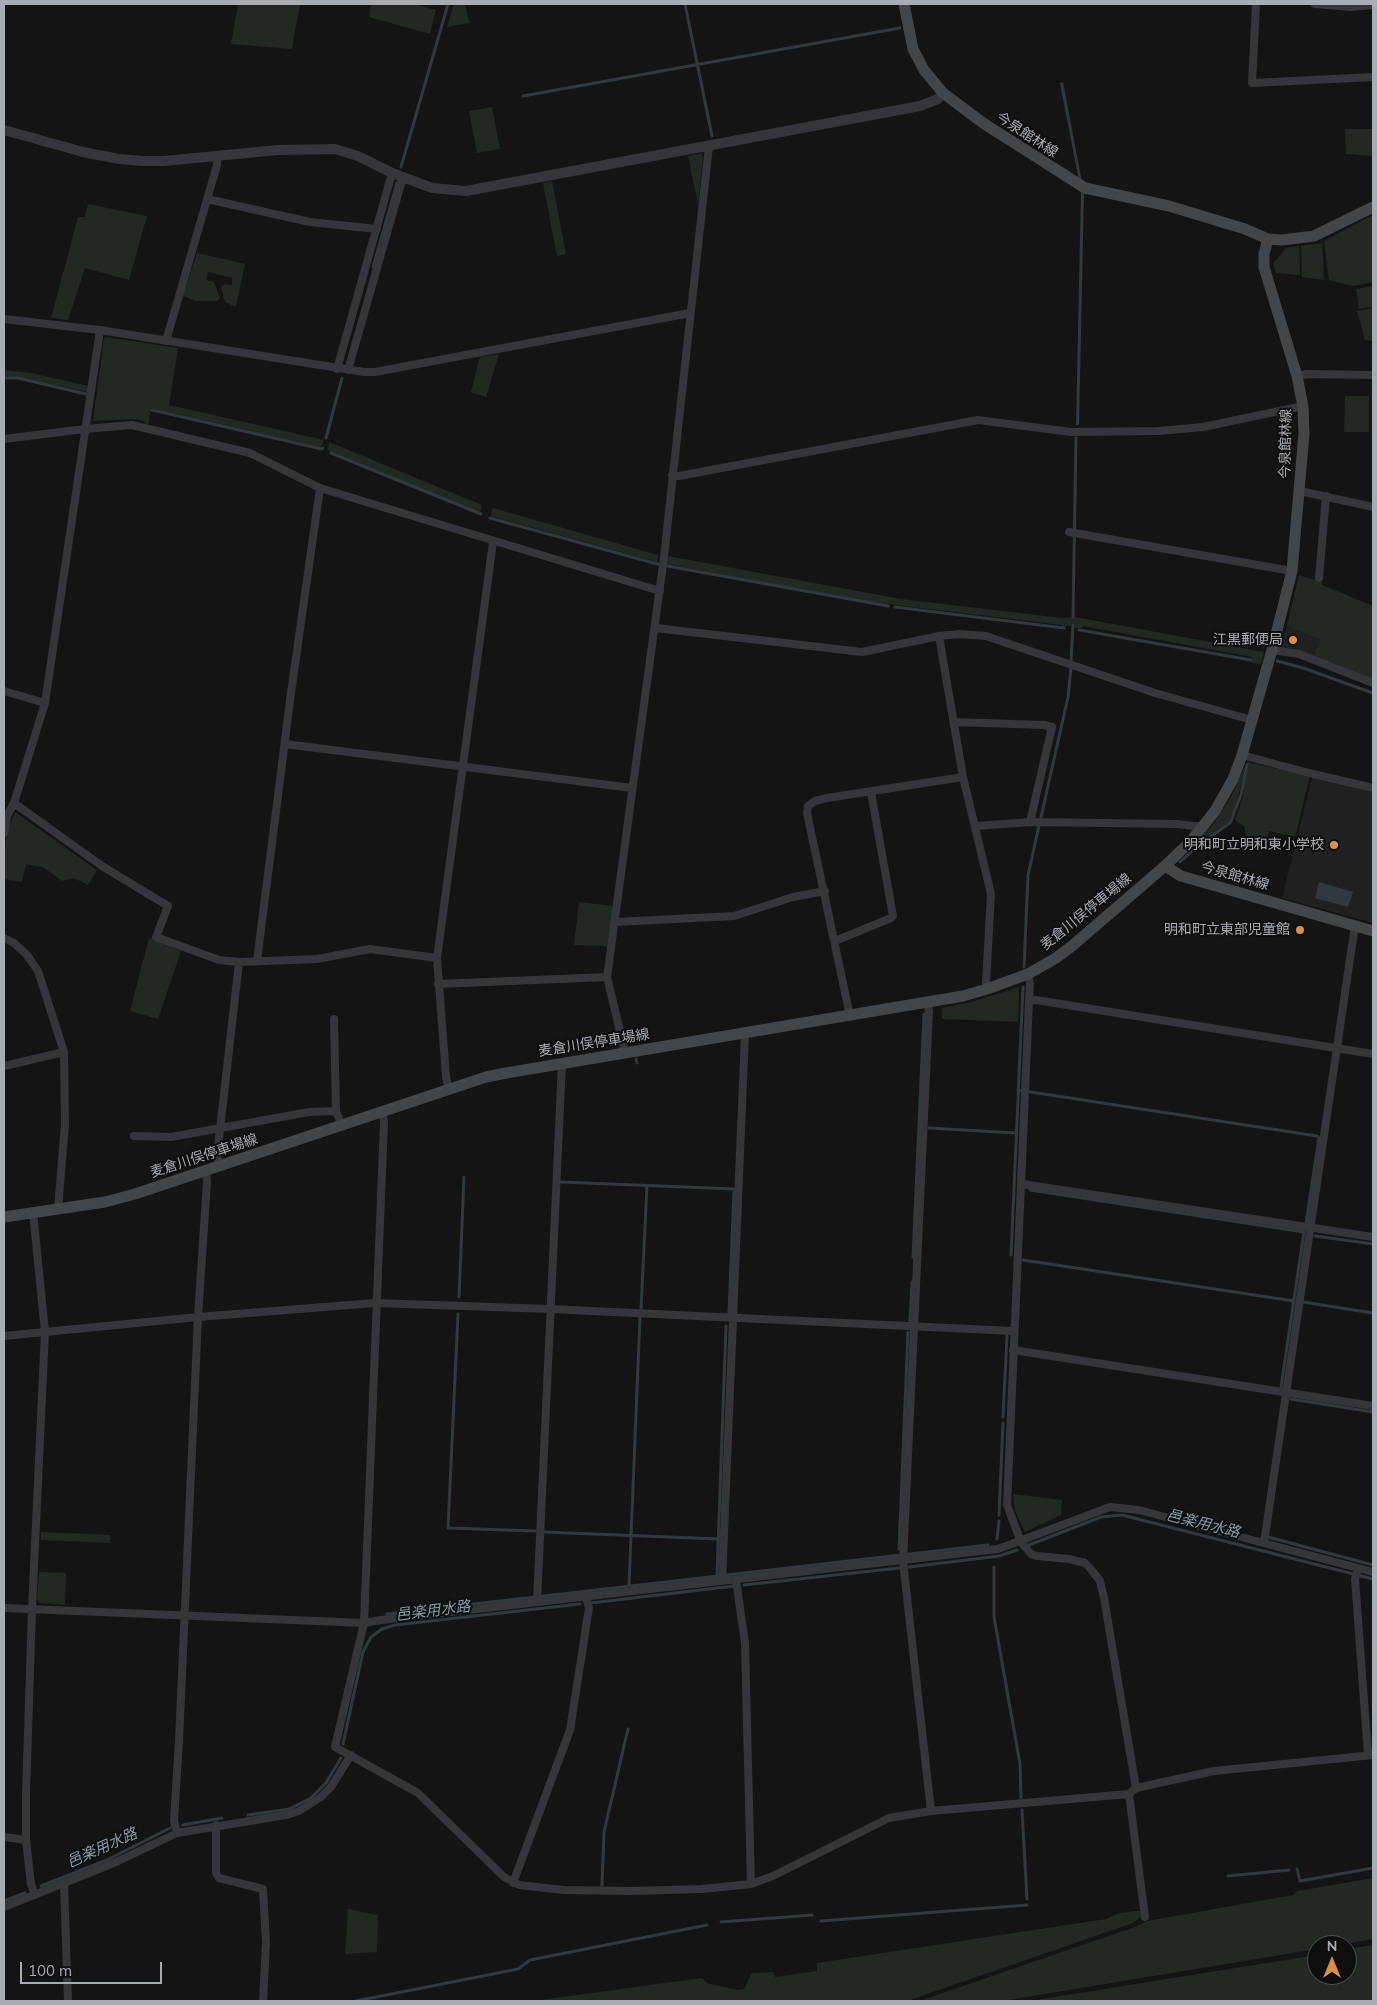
<!DOCTYPE html>
<meta charset="utf-8">
<style>
body{margin:0}
#map{position:relative;width:1377px;height:2005px;overflow:hidden;background:#141415;font-family:Mulish,sans-serif}
canvas{display:block}
.frame{position:absolute;inset:0;border:5px solid #a7adb3;pointer-events:none}
.north{position:absolute;left:1307px;top:1935px;width:50px;height:50px;box-sizing:border-box;background:#0f0f10;border:1px solid #4c4e51;border-radius:50%;rotate:0deg;font-size:14px;font-weight:700;line-height:20px;text-align:center;color:#a7adb3}
.north::after{content:'';display:block;margin:auto;width:18px;height:22px;background:#da9046;clip-path:polygon(50% 0,100% 100%,50% 72%,0 100%)}
.scale{position:absolute;left:20px;top:1962px;width:142px;height:22px;box-sizing:border-box;border:2px solid #a7adb3;border-top:0;padding-left:6px;font-size:15px;line-height:18px;white-space:nowrap;color:#a7adb3;-webkit-text-stroke:4px #0f0f10;paint-order:stroke}
</style>
<div id="map">
<canvas width="1377" height="2005"></canvas>
<div class="frame"></div>
<div class="north">N</div>
<div class="scale">100 m</div>
</div>
<script>
const ctx = document.querySelector('canvas').getContext('2d');
ctx.lineJoin = 'round';
function fill(path, color) { ctx.fillStyle = color; ctx.fill(path, 'evenodd'); }
const poly = rows => new Path2D(rows.map(r => 'M' + r).join(''));
function trace(path, color, width, dash) { ctx.strokeStyle = color; ctx.lineWidth = width; ctx.lineCap = dash ? 'butt' : 'round'; ctx.setLineDash(dash || []); ctx.stroke(path); }
function drawText(font, color, halo, rows, align = 'center') {
  ctx.font = font + ' Mulish,"Noto Sans JP",sans-serif'; ctx.lineWidth = 4; ctx.setLineDash([]); ctx.textBaseline = 'middle'; ctx.strokeStyle = halo; ctx.fillStyle = color; for (const [text, x, y, turn = 0] of rows) {
    ctx.save(); ctx.translate(x, y); ctx.rotate((+turn || 0) * Math.PI / 180); ctx.textAlign = isNaN(turn) ? turn : align; if (halo) ctx.strokeText(text, 0, 0); ctx.fillText(text, 0, 0); ctx.restore();
  }
}
fill(poly([
 [1287,626,1320,640,1314,656,1280,648],
 [1312,778,1373,792,1373,923,1282,898]
]), '#202022');
fill(poly([
 [238,4,300,4,292,49,231,44],
 [371,4,414,4,436,10,430,34,369,17],
 [454,4,465,4,469,23,447,27],
 [492,107,500,149,477,153,469,111],
 [1345,129,1373,129,1373,156,1346,154],
 [701,153,703,158,698,204,688,156],
 [552,181,566,254,557,256,543,183],
 [88,204,147,216,129,280,85,268,68,320,51,318,78,217,85,217],
 [1373,215,1373,282,1353,286,1329,280,1324,241],
 [1322,243,1324,280,1302,277,1301,246],
 [1299,246,1300,275,1276,273,1273,263,1282,253,1285,248],
 [197,253,245,264,236,307,225,302,221,287,225,284,232,285,232,278,208,272,206,280,214,282,220,298,217,301,196,301,183,296],
 [1373,286,1373,307,1359,309,1356,289],
 [1373,308,1373,341,1365,340,1357,311],
 [106,337,178,348,169,405,324,440,322,446,320,447,151,408,148,425,144,421,133,419,93,421,104,338],
 [499,354,486,397,471,392,480,357],
 [4,370,31,373,89,386,87,392,27,379,4,376],
 [1345,396,1369,396,1369,432,1344,432],
 [329,442,482,505,480,513,328,450],
 [493,508,658,555,657,562,491,516],
 [668,556,901,599,1062,618,1075,617,1264,652,1261,664,1252,663,1252,657,1083,626,1082,628,1075,628,1074,625,1063,627,1062,625,854,600,667,564],
 [1299,575,1322,582,1322,585,1373,606,1373,679,1314,656,1320,640,1287,626],
 [1247,762,1310,776,1295,837,1269,831,1266,842,1246,836,1244,826,1235,820,1243,797,1246,765,1235,810,1228,823,1195,844,1214,823,1230,799],
 [15,812,97,870,88,885,74,878,62,881,43,867,26,864,22,882,4,879,4,847,8,829],
 [579,902,613,906,607,946,574,945],
 [149,938,181,951,158,1019,130,1011],
 [1019,987,1018,1022,942,1019,942,1008,971,1002],
 [1013,1494,1062,1500,1061,1515,1025,1532,1015,1511],
 [41,1532,110,1535,110,1543,41,1540],
 [39,1572,66,1573,65,1605,40,1603,37,1600],
 [1373,1878,1373,1939,1339,1945,1317,1945,1317,1949,1003,2001,919,2001,1135,1927,1147,1921,1293,1895,1298,1891],
 [348,1909,378,1915,377,1952,345,1954],
 [1134,1911,1140,1911,1141,1916,1133,1923,907,2001,533,2001,702,1978,707,1983,737,1990,744,1989,752,1973,773,1972,775,1977,817,1971,817,1963,1106,1919,1117,1914],
 [1373,1945,1373,2001,1029,2001,1317,1955,1317,1975,1347,1975,1347,1949]
]), '#222922');
fill(poly([
 [1063,82,1084,193,1079,425,1076,425,1081,191,1060,83],
 [1319,882,1353,892,1348,907,1315,898]
]), '#303a3e');
trace(poly([
 [685,4,712,136],
 [523,96,900,28],
 [401,167,448,4],
 [373,267,397,183],
 [4,378,18,378,86,394],
 [152,410,322,449,323,448],
 [326,438,342,378],
 [331,453,481,514],
 [490,518,661,565],
 [667,566,888,606],
 [895,607,1064,628],
 [1073,617,1076,438],
 [1079,630,1251,660],
 [1071,661,1073,625],
 [1277,661,1303,668,1373,693],
 [1180,862,1200,844,1230,823,1241,795,1247,765],
 [1024,967,1028,875,1068,697,1071,668],
 [636,1059,637,1063],
 [1018,1090,1317,1136,1319,1138,1306,1223],
 [929,1128,1016,1133],
 [561,1182,734,1189,729,1313],
 [1030,1190,1304,1232,1281,1387],
 [1315,1236,1373,1244],
 [1011,1255,1023,987],
 [913,1257,924,1014],
 [1023,1260,1294,1301],
 [459,1297,464,1177],
 [1303,1302,1373,1313],
 [641,1309,647,1186],
 [458,1314,448,1528,535,1531],
 [910,1321,912,1282],
 [1291,1399,1373,1412],
 [1003,1417,1007,1336],
 [999,1515,1003,1423],
 [544,1532,718,1539],
 [1268,1537,1373,1565],
 [997,1539,999,1521],
 [1029,1545,1101,1517,1122,1515,1373,1579],
 [899,1549,908,1332],
 [909,1567,999,1556,1017,1550],
 [994,1567,994,1617,1020,1764,1021,1798],
 [717,1575,726,1326],
 [629,1585,640,1317],
 [744,1585,899,1568],
 [591,1603,734,1586],
 [387,1614,988,1545],
 [343,1744,363,1652,371,1637,382,1629,395,1625,580,1604],
 [1022,1810,1027,1899],
 [248,1815,289,1809,311,1798,326,1783,341,1758],
 [183,1825,222,1818],
 [1297,1869,1300,1881,1373,1868],
 [1228,1876,1289,1870],
 [602,1885,604,1832,628,1729],
 [41,1886,107,1860,170,1828],
 [4,1901,25,1893],
 [821,1921,1027,1905],
 [721,1922,812,1915],
 [356,2001,518,1969,530,1960,707,1925]
]), '#303a3e', 3);
trace(poly([
 [1256,4,1252,83,1373,77],
 [1315,4,1351,7,1373,5],
 [207,199,310,222,377,229],
 [4,319,100,330,364,372,375,372,690,313],
 [166,341,217,165,217,156],
 [337,369,392,173],
 [348,370,403,177],
 [1297,376,1307,374,1373,375],
 [4,439,85,429,132,425,250,453,320,488,660,591],
 [672,475,679,476,978,420,1071,432,1158,431,1203,427,1303,406],
 [1300,491,1373,507],
 [1069,532,1292,571],
 [1319,578,1326,496],
 [656,628,862,652,939,636,960,634,986,636,1155,693,1252,720],
 [939,636,963,777,991,894,986,983,987,989],
 [1272,650,1299,654,1373,683],
 [4,691,45,703],
 [954,722,1044,725,1052,727,1030,822],
 [285,744,632,788],
 [1242,755,1313,774,1373,788],
 [14,803,102,866,168,906,156,937,219,960,239,962],
 [976,826,1030,822,1177,824,1202,827],
 [4,833,7,816,14,803,45,703,100,330],
 [615,922,734,916,793,897,825,891],
 [4,938,14,943,27,955,38,971,64,1052,65,1124,58,1209],
 [835,941,891,918,893,916,871,792],
 [257,961,291,693,320,488],
 [1028,974,1030,983,1029,1001,1007,1505,1021,1542,1031,1554,1037,1556,1069,1559,1085,1563,1090,1568,1100,1581,1104,1598,1136,1788],
 [438,984,607,977],
 [1029,1001,1036,1000,1373,1054],
 [927,1003,929,1011,903,1561,931,1811],
 [850,1016,807,813,808,806,815,801,827,798,963,777],
 [334,1019,336,1111,342,1126],
 [625,1052,607,977,664,557,709,146],
 [4,1066,64,1052],
 [449,1090,446,1077,437,958,493,542],
 [382,1112,384,1122,364,1623,335,1747,418,1793,504,1877,519,1885,564,1890,631,1891,702,1889,751,1884,773,1876,889,1818,931,1811,1129,1794,1136,1788,1214,1771,1373,1755],
 [134,1136,171,1137,309,1112,336,1111],
 [220,1167,217,1156,239,962,317,959,370,949,437,958],
 [1022,1184,1373,1237],
 [33,1212,45,1332,32,1609,26,1794,26,1840,31,1884,35,1895],
 [4,1336,198,1317,375,1303,550,1309,1013,1331],
 [1013,1350,1373,1406],
 [1264,1543,1355,925],
 [1358,1568,1355,1579,1368,1755],
 [736,1580,745,1643,751,1884],
 [722,1581,745,1034],
 [537,1602,562,1063],
 [4,1608,364,1623,381,1620,998,1549,1110,1507,1139,1510,1373,1572],
 [1129,1794,1145,1917],
 [216,1825,216,1873,219,1878,263,1889,266,1943,263,2001],
 [177,1833,174,1821,179,1740,198,1317,207,1182,206,1172],
 [4,1837,26,1840],
 [513,1883,570,1730,589,1608,586,1597],
 [64,1884,68,2001],
 [4,1907,114,1863,177,1833,286,1815,299,1811,321,1797,331,1787,351,1755]
]), '#353639', 8);
trace(poly([
 [4,130,83,152,119,159,142,161,164,161,278,150,335,149,358,156,392,173,432,188,466,191,920,106,938,99,943,93]
]), '#353639', 10);
trace(poly([
 [904,4,913,49,924,70,943,93,983,123,1085,188,1169,206,1245,229,1268,239,1282,240,1314,236,1373,207],
 [1165,866,1181,876,1373,931],
 [4,1217,105,1202,135,1194,486,1077,506,1073,963,996,987,989,1028,974,1056,958,1072,946,1165,866,1190,842,1215,811,1233,779,1242,755,1272,650,1292,571,1304,434,1303,406,1297,376,1264,267,1264,254,1268,239]
]), '#434649', 11);
for (const [x, y, r, color] of [
 [1293,640,5,"#da9046"],
 [1334,845,5,"#da9046"],
 [1300,930,5,"#da9046"]
]) { const dot = new Path2D(); dot.arc(x, y, r, 0, 2 * Math.PI); ctx.fillStyle = color; ctx.fill(dot); trace(dot, '#0f0f10', 2); }
drawText('14px', '#a7adb3', '#0f0f10', [
 ["今泉館林線",1027,135,33],
 ["今泉館林線",1286,444,-89],
 ["今泉館林線",1235,876,16],
 ["麦倉川俣停車場線",1086,912,-39],
 ["麦倉川俣停車場線",594,1043,-9],
 ["麦倉川俣停車場線",204,1156,-18]
]);
drawText('14px', '#a7adb3', '#0f0f10', [
 ["江黒郵便局",1283,640],
 ["明和町立明和東小学校",1324,845],
 ["明和町立東部児童館",1290,930]
], 'right');
drawText('italic 15px', '#829eaa', '#0f0f10', [
 ["邑楽用水路",1203,1524,14],
 ["邑楽用水路",433,1611,-7],
 ["邑楽用水路",102,1848,-24]
]);
</script>
